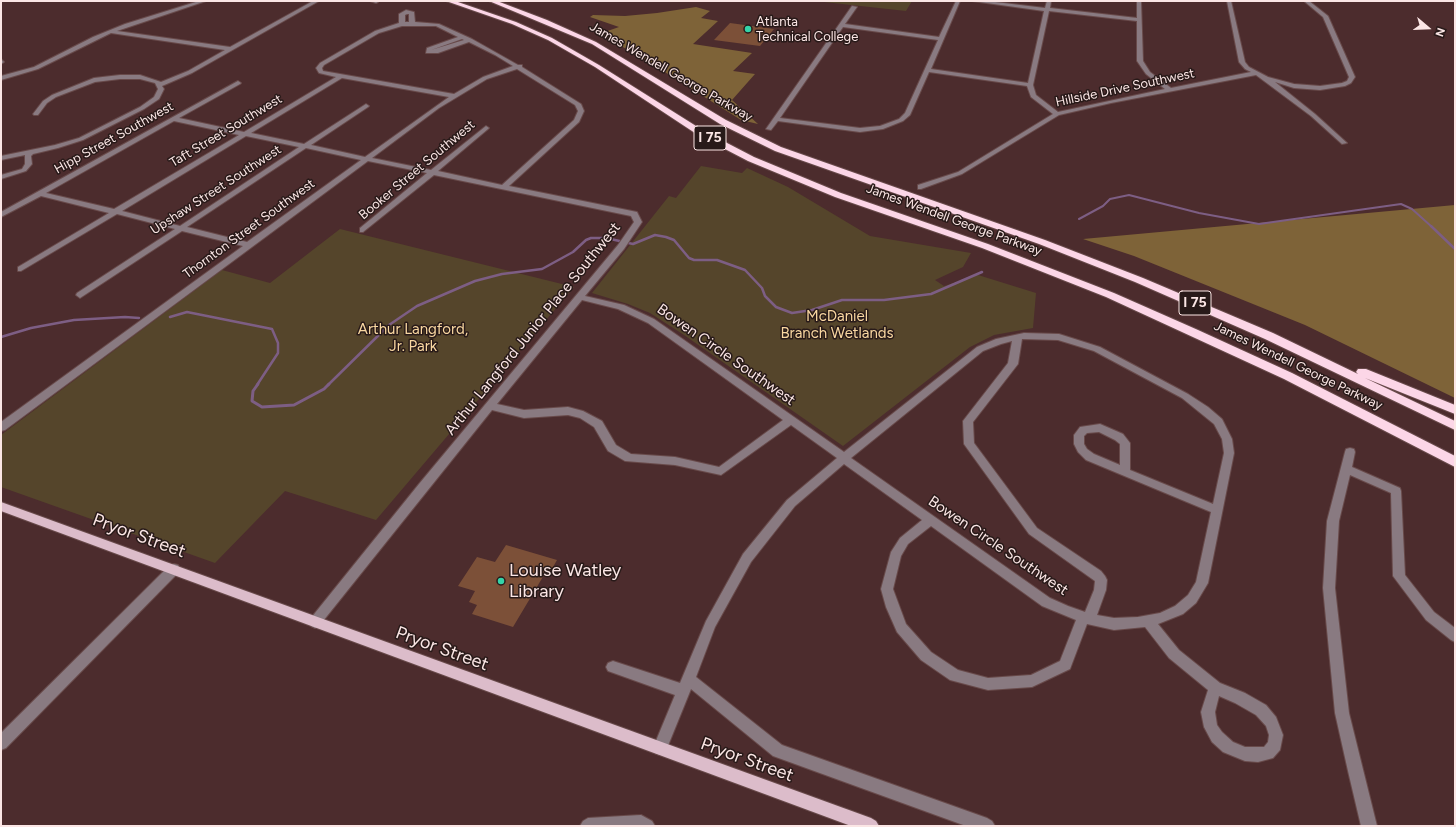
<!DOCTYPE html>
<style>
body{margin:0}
#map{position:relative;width:1456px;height:827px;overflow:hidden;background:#4c2c2d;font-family:Figtree,sans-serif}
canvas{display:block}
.frame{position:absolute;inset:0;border:2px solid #fbe6e5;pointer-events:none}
.north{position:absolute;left:1408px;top:8px;width:40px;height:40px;-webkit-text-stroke:3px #281a19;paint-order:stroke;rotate:109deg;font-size:11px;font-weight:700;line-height:16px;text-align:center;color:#fbe6e5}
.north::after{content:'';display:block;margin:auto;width:14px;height:18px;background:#fbe6e5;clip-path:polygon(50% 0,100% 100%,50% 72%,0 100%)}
</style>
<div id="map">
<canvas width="1456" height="827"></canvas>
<div class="frame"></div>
<div class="north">N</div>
</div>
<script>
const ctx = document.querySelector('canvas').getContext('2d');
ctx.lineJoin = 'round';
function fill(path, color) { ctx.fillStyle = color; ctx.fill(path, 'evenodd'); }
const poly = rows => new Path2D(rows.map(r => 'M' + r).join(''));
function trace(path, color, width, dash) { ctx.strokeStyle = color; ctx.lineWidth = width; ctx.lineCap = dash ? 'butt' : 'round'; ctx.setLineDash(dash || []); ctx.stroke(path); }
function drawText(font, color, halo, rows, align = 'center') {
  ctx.font = font + ' Figtree,sans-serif'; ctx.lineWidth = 3; ctx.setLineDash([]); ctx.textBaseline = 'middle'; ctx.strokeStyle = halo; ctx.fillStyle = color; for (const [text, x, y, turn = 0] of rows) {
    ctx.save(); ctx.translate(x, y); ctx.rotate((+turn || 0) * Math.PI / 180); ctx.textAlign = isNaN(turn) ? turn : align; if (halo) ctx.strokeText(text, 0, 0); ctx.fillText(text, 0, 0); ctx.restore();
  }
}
fill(poly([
 [815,1,912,1,906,11],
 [701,166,742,173,747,168,788,187,870,236,971,253,963,267,935,280,944,286,978,275,1036,293,1033,328,994,335,970,347,843,446,684,335,650,313,628,304,592,293,669,196,676,198],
 [340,229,574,287,376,520,285,491,215,563,1,487,1,435,222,270,270,283]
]), '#55452b');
fill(poly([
 [696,7,710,11,701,18,718,21,693,44,752,53,733,71,755,74,732,100,758,124,741,120,641,57,599,34,619,27,590,17,593,15,625,16,657,13],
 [1455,205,1455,398,1305,325,1134,256,1083,239]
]), '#7e6338');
trace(poly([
 [1079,219,1103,206,1110,199,1129,195,1199,213,1259,224,1401,204,1412,209,1432,227]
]), '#7d5e84', 2);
trace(poly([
 [1431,226,1455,249],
 [170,317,187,312,272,329,278,343,278,353,257,385],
 [1,337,31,328,74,320,125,317,139,318],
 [328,385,389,325,417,306,475,281,502,274,542,269,573,252,586,240,591,238,606,238,633,244,655,235,666,237,674,240,689,258,694,260,717,260,745,270,762,288,765,296,776,307,792,313,812,310,842,300,884,300,931,294,982,272]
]), '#7d5e84', 2.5);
trace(poly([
 [258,384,253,391,252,401,262,407,294,405,324,389,329,384]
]), '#7d5e84', 3);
fill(poly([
 [730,23,774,29,760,46,714,40],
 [506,545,557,560,548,576,544,575,513,627,472,614,477,605,469,602,475,591,458,586,477,557,495,562]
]), '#7c5038');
const minor = poly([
 [199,1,206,1,117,31,230,47,313,1,319,1,192,73,162,86,164,89,159,99,144,109,83,140,58,148,33,154,31,156,32,164,26,171,1,179,1,175,22,169,25,164,25,155,1,160,1,156,55,145,79,138,140,107,154,97,158,89,155,83,140,79,120,79,95,82,56,97,47,103,38,115,34,115,33,114,43,101,52,95,94,78,120,75,140,75,161,82,188,71,225,50,111,33,38,69,1,80,1,76,34,67,93,37,125,24,199,1],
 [370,1,378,1,378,2,376,3,370,1],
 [956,1,960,1,931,69,1028,83,1044,11,972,1,987,1,1045,8,1047,1,1051,1,1050,8,1137,18,1137,1,1141,1,1143,61,1150,72,1171,88,1251,72,1245,69,1239,62,1227,1,1231,1,1245,62,1249,67,1268,77,1294,84,1320,86,1342,83,1347,81,1349,77,1323,17,1304,1,1309,1,1328,16,1355,77,1351,83,1345,86,1320,90,1294,88,1275,82,1315,114,1347,143,1342,144,1311,116,1256,75,1111,103,1059,115,962,174,921,189,918,189,918,185,958,172,1053,114,1031,97,1027,86,929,72,910,115,903,121,883,129,860,132,778,121,771,130,766,129,852,6,857,7,845,24,939,37,956,1],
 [1049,11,1137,21,1137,61,1146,74,1165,89,1058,112,1036,95,1033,85,1049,11],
 [843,27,938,40,905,113,899,119,880,126,860,128,780,118,843,27],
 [406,10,414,12,415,22,439,24,472,39,518,65,522,65,522,67,581,104,584,111,579,122,509,186,637,212,642,222,624,249,585,296,624,305,654,319,844,452,977,347,996,339,1024,333,1059,334,1100,347,1188,394,1208,407,1222,419,1232,439,1234,453,1208,583,1196,603,1183,614,1158,624,1179,650,1220,683,1245,693,1266,705,1276,717,1283,735,1280,750,1273,758,1258,762,1245,761,1223,752,1212,742,1204,727,1201,712,1208,690,1169,658,1145,627,1114,630,1087,624,1070,669,1032,687,988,690,950,680,921,660,897,632,886,607,881,589,891,552,900,538,922,520,844,464,795,506,751,562,715,627,696,677,782,745,987,818,992,821,995,826,966,826,773,756,691,689,665,753,660,755,655,753,653,748,675,695,608,671,606,667,608,663,613,661,680,683,706,621,743,554,787,500,837,458,791,425,721,475,675,465,625,461,608,451,594,427,580,418,568,415,524,418,492,410,319,626,315,628,311,626,309,622,311,618,419,484,618,245,634,222,631,216,434,175,363,232,360,232,360,228,427,173,368,161,5,430,1,431,1,422,243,246,182,231,80,298,76,295,77,293,175,229,117,214,21,271,18,271,18,267,109,213,41,196,1,217,1,212,238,81,241,83,240,84,179,118,244,132,336,77,319,73,316,68,320,63,375,31,399,23,399,14,406,10],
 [407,14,409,14,409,22,405,22,405,15,407,14],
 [402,26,436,26,458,37,427,48,426,53,438,53,469,42,495,55,513,66,483,77,454,94,323,71,322,68,324,65,379,33,402,26],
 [462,39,464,40,431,50,462,39],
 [517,69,575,105,578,111,574,120,502,185,438,171,488,129,489,128,486,126,431,170,372,158,439,108,487,79,517,69],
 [342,78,449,97,365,157,311,145,368,107,369,106,366,104,304,144,251,133,342,78],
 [174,121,239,135,114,209,46,193,174,121],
 [246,136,299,147,180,226,122,211,246,136],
 [306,148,361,160,247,242,187,227,306,148],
 [582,300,618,309,648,323,783,420,719,467,675,457,631,454,616,445,602,421,583,411,568,407,524,410,497,404,582,300],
 [1022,339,1058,340,1094,351,1182,398,1214,424,1222,439,1224,453,1213,504,1130,470,1130,443,1123,434,1100,424,1080,427,1074,435,1074,444,1078,452,1086,460,1211,512,1196,582,1188,595,1175,606,1160,613,1138,617,1114,618,1097,615,1106,590,1107,580,1105,576,1101,571,1037,528,974,443,973,422,1018,364,1022,339],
 [1012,341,1008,363,963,421,964,444,1029,534,1095,581,1094,590,1085,612,1068,606,1050,598,851,458,983,351,1001,344,1012,341],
 [1099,432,1115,440,1120,444,1120,465,1094,454,1087,449,1084,444,1084,436,1087,433,1099,432],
 [931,526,1042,606,1076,620,1060,661,1031,675,988,678,958,670,931,652,906,624,893,589,901,556,908,544,931,526],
 [1219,696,1235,703,1256,715,1266,726,1269,735,1268,742,1264,747,1245,747,1233,742,1222,732,1217,725,1215,712,1219,696],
 [1,59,4,62,1,64,1,59],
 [1350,448,1354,449,1355,452,1352,467,1400,488,1401,491,1405,575,1434,612,1455,628,1455,642,1451,640,1426,620,1393,576,1391,493,1350,475,1339,521,1335,588,1349,713,1377,826,1361,826,1348,771,1335,713,1323,588,1327,521,1345,452,1346,449,1350,448],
 [174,564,178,565,180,569,178,573,6,748,1,750,1,733,170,565,174,564],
 [641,815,652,821,655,826,580,826,583,821,588,818,641,815]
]);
const major = poly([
 [1,502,871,818,876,821,879,826,851,826,1,511,1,502]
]);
const highway = poly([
 [446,1,455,1,516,22,552,38,599,65,704,131,754,157,841,193,988,244,1114,293,1198,330,1292,373,1455,456,1455,467,1284,379,1106,297,982,248,835,197,748,161,698,135,595,67,548,40,512,24,446,1],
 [489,1,497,1,547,20,596,42,726,120,781,147,1045,240,1143,278,1273,333,1358,374,1356,372,1358,369,1366,369,1455,405,1455,414,1365,378,1455,421,1455,430,1265,339,1135,282,1039,244,775,151,720,124,592,44,489,1]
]);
trace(minor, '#684a4a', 2);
trace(major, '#684a4a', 2);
trace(highway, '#684a4a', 2);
fill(minor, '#897a81');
fill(major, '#dcbcca');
fill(highway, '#fcd6e7');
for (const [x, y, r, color] of [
 [748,29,4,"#34d4a8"],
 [501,581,4,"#34d4a8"]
]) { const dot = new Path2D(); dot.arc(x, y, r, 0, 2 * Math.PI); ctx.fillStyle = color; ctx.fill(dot); trace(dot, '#281a19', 1.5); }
drawText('13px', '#fbe6e5', '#281a19', [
 ["Atlanta",756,22],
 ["Technical College",756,37]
], 'left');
drawText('13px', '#fbe6e5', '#281a19', [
 ["James Wendell George Parkway",671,72,30],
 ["Hillside Drive Southwest",1125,88,-12],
 ["Taft Street Southwest",226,131,-31],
 ["Hipp Street Southwest",114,138,-29],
 ["Booker Street Southwest",417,170,-40],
 ["Upshaw Street Southwest",216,190,-33],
 ["James Wendell George Parkway",954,220,20],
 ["Thornton Street Southwest",249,229,-36],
 ["James Wendell George Parkway",1298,366,26]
]);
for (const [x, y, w] of [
 [710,138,32],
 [1195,303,32]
]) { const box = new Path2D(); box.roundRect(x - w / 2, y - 12, w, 24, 3); ctx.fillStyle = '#281a19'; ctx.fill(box); trace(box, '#fbe6e5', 1); }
drawText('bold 14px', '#fbe6e5', null, [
 ["I 75",710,138],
 ["I 75",1195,303]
]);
drawText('15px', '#f9d7a1', '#281a19', [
 ["McDaniel",837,317],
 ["Branch Wetlands",837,334],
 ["Arthur Langford,",413,330],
 ["Jr. Park",413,347]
]);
drawText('15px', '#fbe6e5', '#281a19', [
 ["Arthur Langford Junior Place Southwest",533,329,-51],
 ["Bowen Circle Southwest",726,355,35],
 ["Bowen Circle Southwest",998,546,34]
]);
drawText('18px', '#fbe6e5', '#281a19', [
 ["Pryor Street",139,536,20],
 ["Pryor Street",442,649,20],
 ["Pryor Street",747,760,20]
]);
drawText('18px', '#fbe6e5', '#281a19', [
 ["Louise Watley",509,571],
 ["Library",509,592]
], 'left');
</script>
